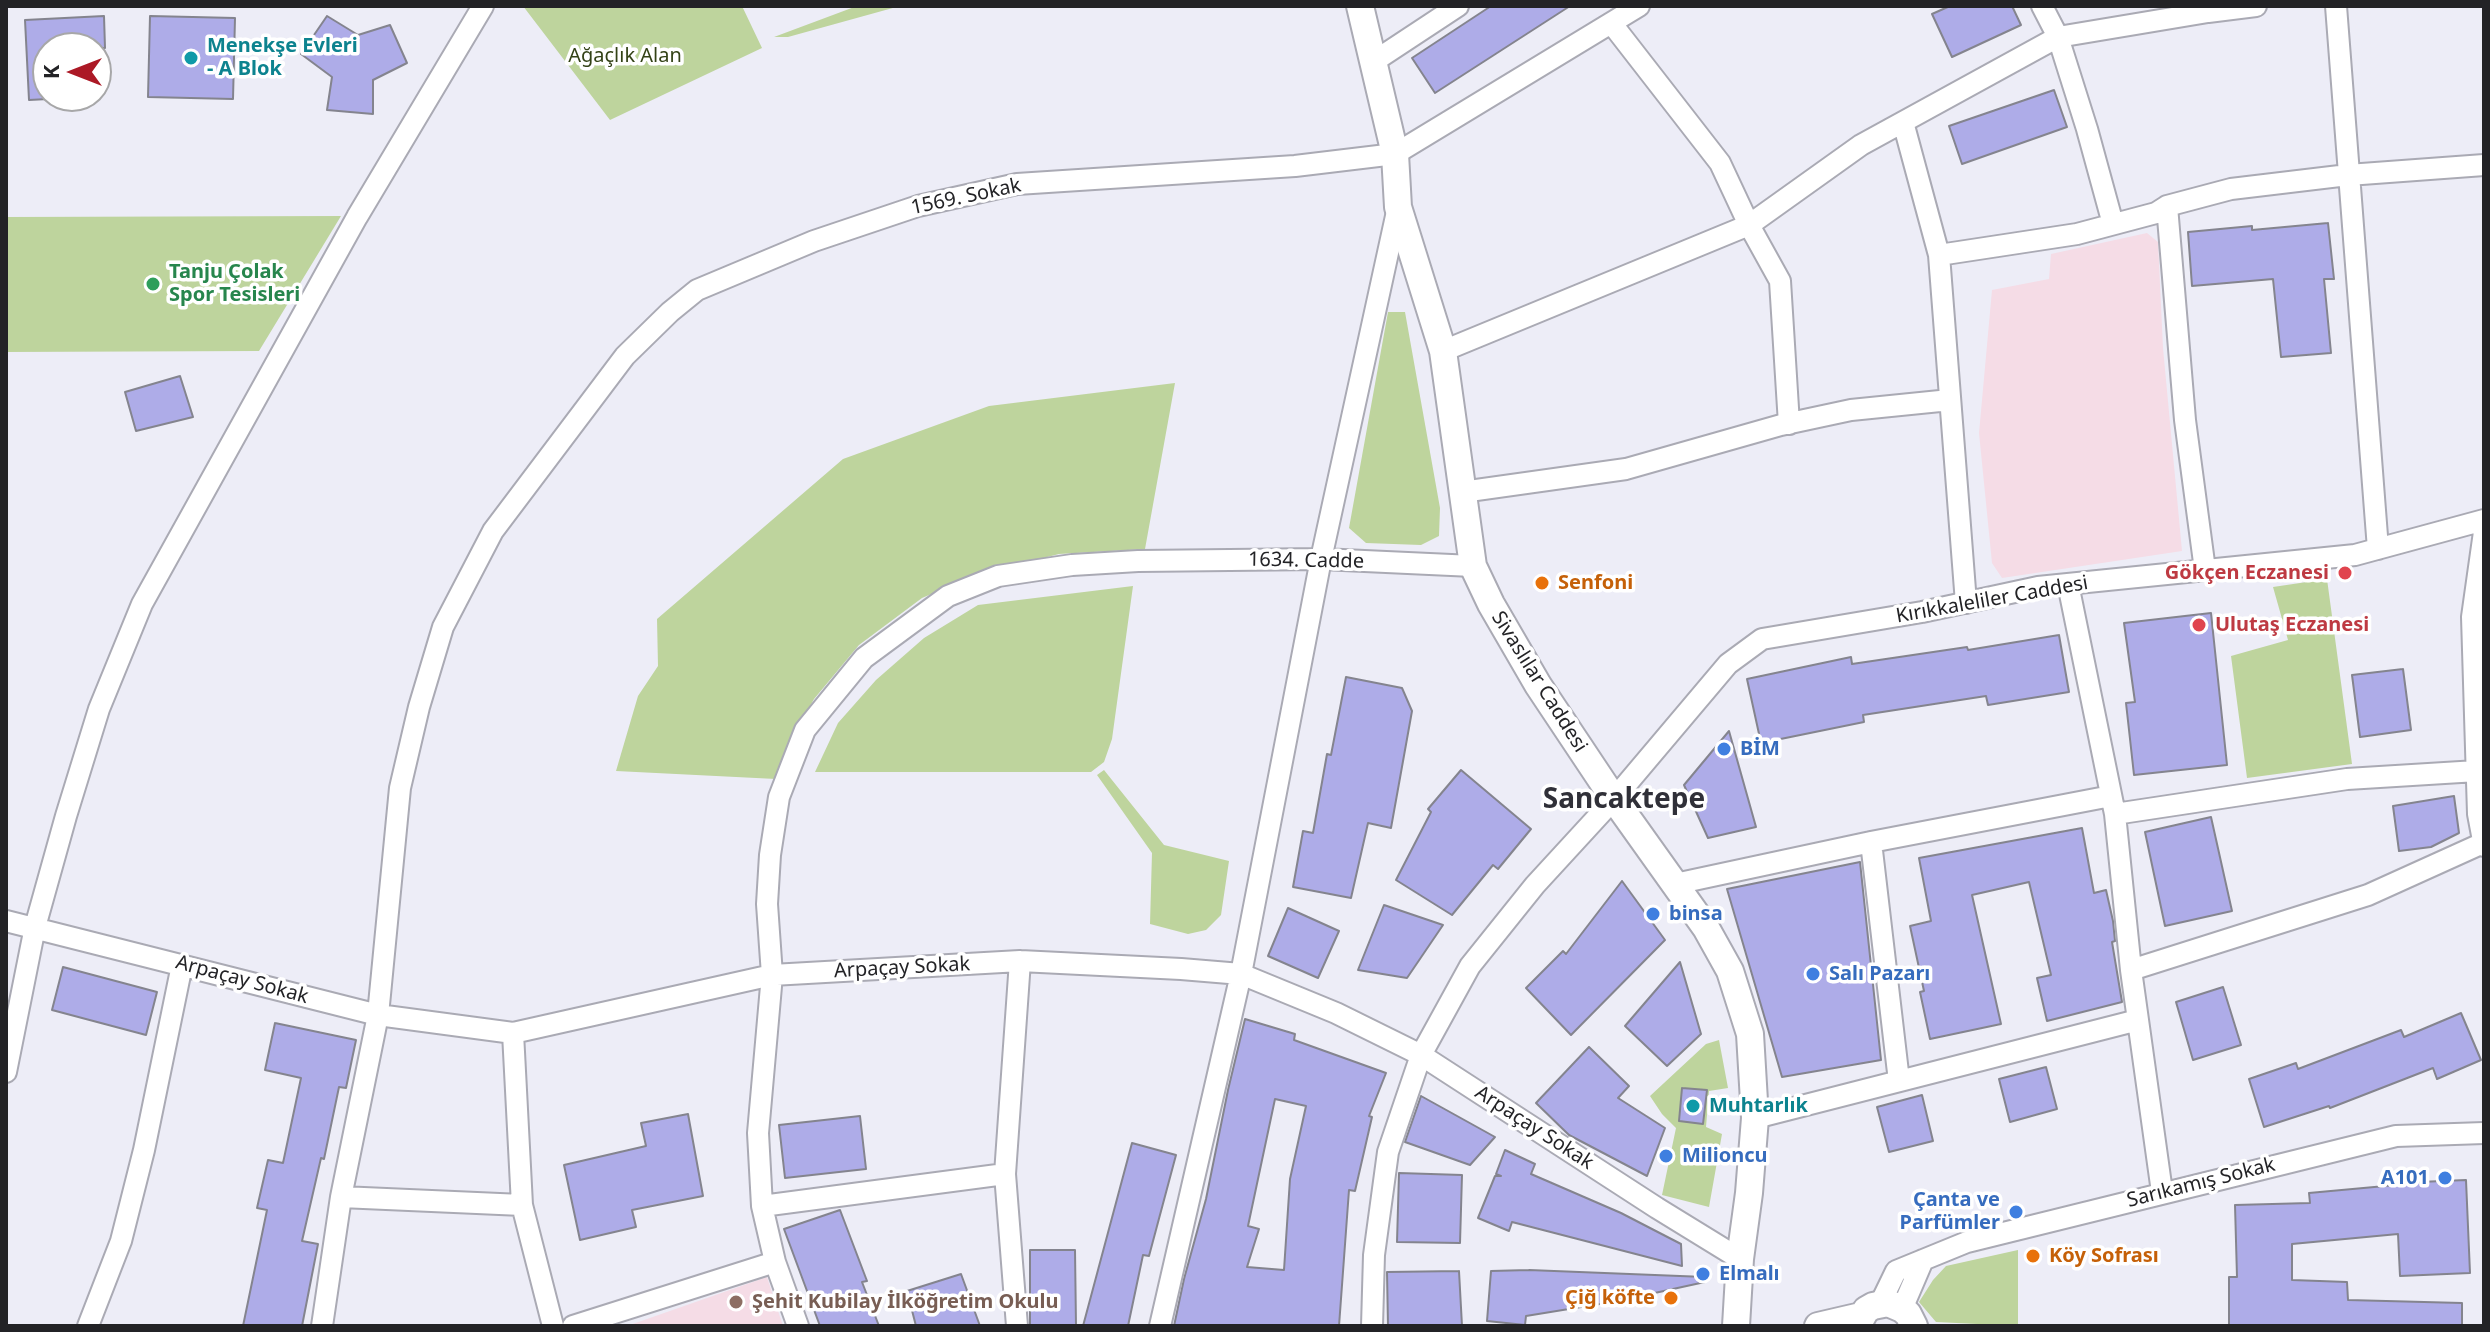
<!DOCTYPE html>
<meta charset="utf-8">
<style>
body{margin:0}
#map{position:relative;width:2490px;height:1332px;overflow:hidden;background:#ededf7;font-family:"Noto Sans",sans-serif}
canvas{display:block}
.frame{position:absolute;inset:0;border:8px solid #232326;pointer-events:none}
.north{position:absolute;left:32px;top:32px;width:80px;height:80px;box-sizing:border-box;background:#fff;border:2px solid #a7a7a8;border-radius:50%;rotate:270deg;font-size:22px;font-weight:700;line-height:32px;text-align:center;color:#232326}
.north::after{content:'';display:block;margin:auto;width:28px;height:36px;background:#ac1926;clip-path:polygon(50% 0,100% 100%,50% 72%,0 100%)}
</style>
<div id="map">
<canvas width="2490" height="1332"></canvas>
<div class="frame"></div>
<div class="north">K</div>
</div>
<script>
const ctx = document.querySelector('canvas').getContext('2d');
ctx.lineJoin = 'round';
function fill(path, color) { ctx.fillStyle = color; ctx.fill(path, 'evenodd'); }
const poly = rows => new Path2D(rows.map(r => 'M' + r).join(''));
function trace(path, color, width, dash) { ctx.strokeStyle = color; ctx.lineWidth = width; ctx.lineCap = dash ? 'butt' : 'round'; ctx.setLineDash(dash || []); ctx.stroke(path); }
function drawText(font, color, halo, rows, align = 'center') {
  ctx.font = font + ' "Noto Sans",sans-serif'; ctx.lineWidth = 7; ctx.setLineDash([]); ctx.textBaseline = 'middle'; ctx.strokeStyle = halo; ctx.fillStyle = color; for (const [text, x, y, turn = 0] of rows) {
    ctx.save(); ctx.translate(x, y); ctx.rotate((+turn || 0) * Math.PI / 180); ctx.textAlign = isNaN(turn) ? turn : align; if (halo) ctx.strokeText(text, 0, 0); ctx.fillText(text, 0, 0); ctx.restore();
  }
}
fill(poly([
 [2147,233,2158,242,2163,348,2182,551,2002,578,1992,563,1979,433,1992,290,2049,279,2051,254],
 [767,1277,783,1326,627,1326]
]), '#f5dce6');
fill(poly([
 [523,6,742,6,762,48,610,120],
 [857,6,900,6,788,37,774,37],
 [341,216,259,351,6,352,6,217],
 [1388,312,1405,312,1440,508,1439,536,1421,545,1366,543,1349,528],
 [1175,383,1145,549,1059,554,976,575,922,598,859,645,814,699,789,745,776,779,616,771,638,696,658,666,657,619,843,459,989,406],
 [2327,579,2352,764,2247,778,2231,656,2288,640,2273,587],
 [1133,586,1112,739,1104,762,1091,772,815,772,838,723,876,680,924,638,978,605],
 [1104,770,1164,845,1229,861,1221,915,1206,930,1188,934,1150,924,1152,853,1097,775],
 [1719,1040,1728,1088,1709,1091,1706,1127,1722,1134,1709,1207,1662,1195,1676,1128,1662,1114,1650,1096,1706,1044],
 [2018,1250,2018,1326,1936,1322,1919,1302,1933,1280,1946,1266]
]), '#bed49d');
const building = poly([
 [1491,6,1570,6,1435,93,1412,58,1491,6],
 [1950,6,2012,6,2021,25,1952,57,1932,14,1950,6],
 [104,16,105,48,48,48,48,99,29,100,25,20,104,16],
 [150,16,235,18,233,99,148,97,150,16],
 [327,16,358,35,390,25,407,63,373,80,373,114,327,110,332,77,301,54,327,16],
 [2054,90,2067,127,1962,164,1949,126,2054,90],
 [2328,223,2334,279,2324,279,2331,353,2281,357,2273,279,2192,286,2188,232,2252,226,2252,230,2328,223],
 [180,376,193,417,136,431,125,392,180,376],
 [2211,613,2227,765,2134,775,2126,703,2135,702,2124,623,2211,613],
 [2059,635,2069,692,1988,705,1986,696,1863,715,1864,722,1761,743,1747,679,1851,657,1852,664,1967,647,1968,650,2059,635],
 [2403,669,2411,730,2360,737,2352,675,2403,669],
 [1346,677,1402,688,1412,711,1391,828,1368,823,1351,898,1293,887,1303,831,1313,833,1327,754,1331,755,1346,677],
 [1729,731,1756,827,1708,838,1684,785,1729,731],
 [1461,770,1531,829,1498,869,1493,865,1452,915,1396,880,1431,812,1428,809,1461,770],
 [2454,796,2459,833,2431,847,2399,851,2393,806,2454,796],
 [2211,817,2232,911,2165,926,2145,832,2211,817],
 [2082,828,2094,893,2106,890,2113,921,2115,941,2112,942,2122,1002,2047,1021,2037,978,2051,975,2029,882,1972,895,2001,1024,1930,1039,1920,992,1924,991,1910,926,1931,921,1919,858,2082,828],
 [1860,862,1881,1060,1782,1077,1727,889,1860,862],
 [1622,881,1665,940,1571,1035,1526,988,1563,951,1566,954,1622,881],
 [1384,905,1443,925,1407,978,1358,970,1384,905],
 [1288,908,1339,931,1318,978,1268,956,1288,908],
 [1680,962,1701,1034,1667,1066,1625,1026,1680,962],
 [63,967,157,992,146,1035,52,1010,63,967],
 [2223,987,2241,1045,2193,1060,2176,1002,2223,987],
 [2461,1013,2481,1060,2437,1079,2433,1068,2330,1108,2329,1106,2264,1127,2249,1079,2296,1063,2298,1069,2401,1030,2404,1037,2461,1013],
 [1245,1019,1295,1034,1294,1040,1386,1073,1369,1116,1372,1117,1355,1191,1349,1190,1339,1326,1174,1326,1184,1279,1206,1199,1228,1090,1245,1019],
 [1275,1099,1306,1106,1290,1179,1284,1270,1247,1267,1259,1229,1248,1226,1275,1099],
 [275,1023,356,1040,346,1088,339,1087,324,1159,321,1158,302,1241,318,1244,302,1326,243,1326,267,1210,257,1208,268,1160,283,1163,301,1078,265,1070,275,1023],
 [1589,1047,1629,1086,1618,1098,1665,1128,1647,1176,1569,1135,1536,1103,1589,1047],
 [2046,1067,2057,1109,2010,1122,1999,1079,2046,1067],
 [1682,1088,1707,1090,1703,1124,1679,1121,1682,1088],
 [1922,1095,1933,1141,1889,1152,1877,1107,1922,1095],
 [1421,1096,1495,1137,1470,1165,1405,1142,1421,1096],
 [688,1114,703,1196,632,1210,636,1227,580,1240,564,1165,646,1146,641,1123,688,1114],
 [860,1116,866,1169,785,1178,779,1125,860,1116],
 [1132,1143,1176,1155,1149,1256,1143,1255,1128,1326,1083,1326,1132,1143],
 [1505,1150,1535,1164,1531,1174,1621,1213,1681,1244,1682,1266,1512,1222,1509,1231,1478,1218,1495,1176,1501,1176,1496,1174,1505,1150],
 [1399,1173,1462,1175,1460,1243,1397,1242,1399,1173],
 [2466,1180,2470,1273,2400,1276,2398,1234,2292,1244,2292,1280,2347,1282,2348,1300,2462,1303,2462,1326,2229,1325,2229,1277,2237,1277,2235,1205,2310,1203,2309,1193,2396,1185,2396,1183,2466,1180],
 [840,1210,867,1281,862,1282,879,1326,820,1326,784,1229,840,1210],
 [1030,1250,1075,1250,1076,1326,1030,1326,1030,1250],
 [1529,1270,1705,1277,1705,1282,1618,1301,1526,1316,1525,1325,1487,1321,1491,1271,1529,1270],
 [1459,1271,1462,1326,1388,1326,1387,1272,1459,1271],
 [961,1274,980,1326,916,1326,907,1291,961,1274]
]);
fill(building, '#aeace8');
trace(building, '#84848e', 2);
const minor = poly([
 [2042,6,2058,37,2087,129,2113,224],
 [2336,6,2378,549],
 [1612,24,1720,163,1749,225,1780,281,1789,424],
 [1373,62,1458,6],
 [1903,122,1939,255,1966,603],
 [2167,206,2185,420,2205,570],
 [1939,255,2077,234,2156,213,2167,206,2231,189,2348,175,2484,165],
 [1443,351,1749,225,1861,145,2058,37,2208,12,2256,6],
 [1462,492,1626,469,1781,425,1851,410,1950,400],
 [2484,532,2472,617,2478,814,2484,846],
 [2068,584,2115,814,2131,970,2162,1192],
 [2115,814,2347,779,2477,771],
 [1871,842,1899,1081],
 [1675,884,1871,842,2111,796],
 [6,921,378,1015,513,1033,772,975,1020,961,1181,969,1241,974,1336,1013,1421,1055,1657,1208,1740,1259],
 [2131,970,2368,895,2483,843],
 [513,1033,522,1205,553,1326],
 [6,1072,35,927,66,816,99,709,142,604,357,217,483,6],
 [1755,1118,2138,1020],
 [341,1197,522,1205],
 [762,1206,1005,1174],
 [1880,1304,1896,1271,1967,1242,2396,1136,2484,1133],
 [1902,1309,1923,1260],
 [88,1326,121,1241,144,1150,182,965],
 [322,1326,341,1197,378,1015,400,788,419,707,443,627,493,531,625,356,670,312,697,290,814,241,918,206,1017,184,1295,166,1395,154,1639,6],
 [573,1326,775,1262],
 [798,1326,775,1262,762,1206,758,1133,772,975,767,904,770,855,779,797,805,730,864,658,948,596,998,576,1072,565,1138,561,1321,559,1473,566],
 [1017,1326,1005,1174,1020,961],
 [1160,1326,1241,974,1321,559,1398,207],
 [1372,1326,1374,1255,1388,1152,1421,1055,1470,966,1535,885,1614,799,1728,664,1762,639,1922,612,2038,587,2355,555,2484,520]
]);
const major = poly([
 [1360,6,1395,154,1398,207,1443,351,1473,566,1491,604,1538,685,1614,799,1706,928,1730,971,1750,1034,1755,1118,1749,1193,1740,1259,1736,1326],
 [1818,1326,1861,1316],
 [1857,1326,1866,1310,1873,1306,1888,1303,1902,1309,1908,1314,1914,1326]
]);
trace(minor, '#aaaab4', 24);
trace(major, '#aaaab4', 30);
trace(minor, '#fff', 20);
trace(major, '#fff', 26);
for (const [x, y, r, color] of [
 [191,58,8,"#0f9aa8"],
 [153,284,8,"#2e9e5b"],
 [2345,573,8,"#e0444e"],
 [1542,583,8,"#e8710a"],
 [2199,625,8,"#e0444e"],
 [1724,749,8,"#3f7fe0"],
 [1653,914,8,"#3f7fe0"],
 [1813,974,8,"#3f7fe0"],
 [1693,1106,8,"#0f9aa8"],
 [1666,1156,8,"#3f7fe0"],
 [2445,1178,8,"#3f7fe0"],
 [2016,1212,8,"#3f7fe0"],
 [2033,1256,8,"#e8710a"],
 [1703,1274,8,"#3f7fe0"],
 [1671,1298,8,"#e8710a"],
 [736,1302,8,"#8d6e63"]
]) { const dot = new Path2D(); dot.arc(x, y, r, 0, 2 * Math.PI); ctx.fillStyle = color; ctx.fill(dot); trace(dot, '#fff', 3); }
drawText('bold 20px', '#0d838f', '#fff', [
 ["Menekşe Evleri",207,46],
 ["- A Blok",207,69],
 ["Muhtarlık",1709,1106]
], 'left');
drawText('20px', '#334216', '#fff', [
 ["Ağaçlık Alan",625,56]
]);
drawText('20px', '#232326', '#fff', [
 ["1569. Sokak",966,197,-12],
 ["1634. Cadde",1306,561,1],
 ["Kırıkkaleliler Caddesi",1992,600,-10],
 ["Sivaslılar Caddesi",1539,682,58],
 ["Arpaçay Sokak",902,968,-3],
 ["Arpaçay Sokak",242,980,15],
 ["Arpaçay Sokak",1534,1128,33],
 ["Sarıkamış Sokak",2201,1183,-14]
]);
drawText('bold 20px', '#27864d', '#fff', [
 ["Tanju Çolak",169,272],
 ["Spor Tesisleri",169,295]
], 'left');
drawText('bold 20px', '#be3a42', '#fff', [
 ["Gökçen Eczanesi",2329,573],
 ["Ulutaş Eczanesi",2215,625,"left"]
], 'right');
drawText('bold 20px', '#c56008', '#fff', [
 ["Senfoni",1558,583],
 ["Köy Sofrası",2049,1256],
 ["Çiğ köfte",1655,1298,"right"]
], 'left');
drawText('bold 20px', '#366cbe', '#fff', [
 ["BİM",1740,749],
 ["binsa",1669,914],
 ["Salı Pazarı",1829,974],
 ["Milioncu",1682,1156],
 ["A101",2429,1178,"right"],
 ["Çanta ve",2000,1200,"right"],
 ["Parfümler",2000,1223,"right"],
 ["Elmalı",1719,1274]
], 'left');
drawText('bold 20px', '#785e54', '#fff', [
 ["Şehit Kubilay İlköğretim Okulu",752,1302]
], 'left');
drawText('bold 28px', '#303038', '#fff', [
 ["Sancaktepe",1624,800]
]);
</script>
